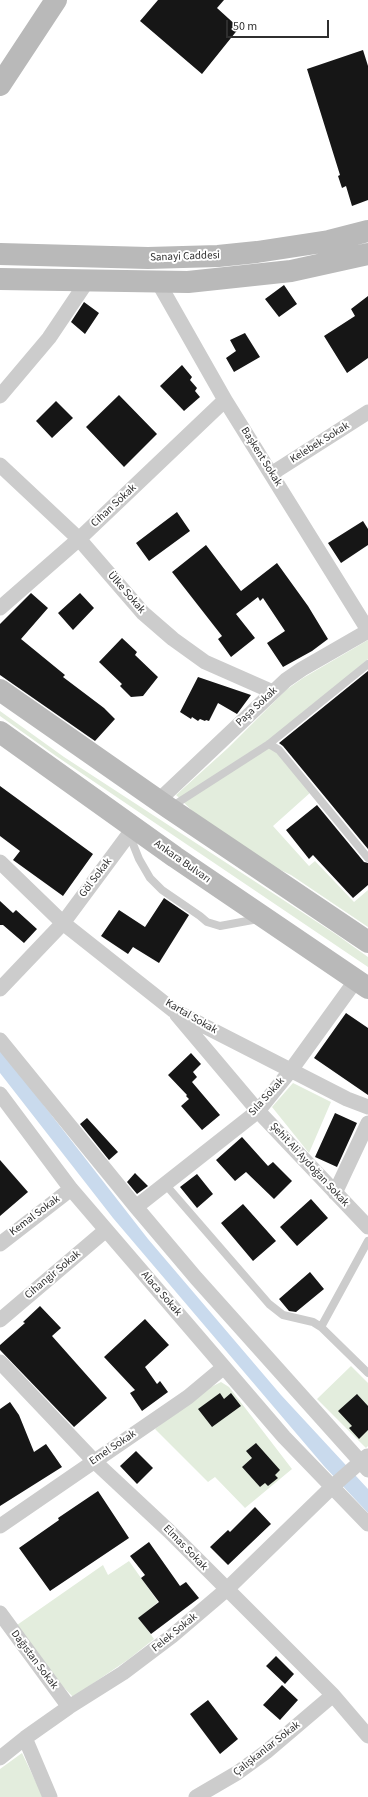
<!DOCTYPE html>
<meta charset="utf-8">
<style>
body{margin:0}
#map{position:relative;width:368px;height:1797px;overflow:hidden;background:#fff;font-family:"Source Sans 3",sans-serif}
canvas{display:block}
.scale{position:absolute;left:226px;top:20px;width:103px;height:18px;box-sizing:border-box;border:2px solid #2f2f2f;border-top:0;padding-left:5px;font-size:12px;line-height:14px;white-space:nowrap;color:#2f2f2f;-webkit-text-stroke:3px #fff;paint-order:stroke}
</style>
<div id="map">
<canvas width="368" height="1797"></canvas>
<div class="scale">50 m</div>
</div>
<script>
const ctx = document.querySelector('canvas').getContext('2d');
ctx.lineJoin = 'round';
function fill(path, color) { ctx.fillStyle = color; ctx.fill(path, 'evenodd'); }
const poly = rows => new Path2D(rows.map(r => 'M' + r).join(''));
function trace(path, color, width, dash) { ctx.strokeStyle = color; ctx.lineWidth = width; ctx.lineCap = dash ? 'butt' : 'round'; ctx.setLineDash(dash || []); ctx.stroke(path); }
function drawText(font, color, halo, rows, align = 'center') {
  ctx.font = font + ' "Source Sans 3",sans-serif'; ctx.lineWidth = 4; ctx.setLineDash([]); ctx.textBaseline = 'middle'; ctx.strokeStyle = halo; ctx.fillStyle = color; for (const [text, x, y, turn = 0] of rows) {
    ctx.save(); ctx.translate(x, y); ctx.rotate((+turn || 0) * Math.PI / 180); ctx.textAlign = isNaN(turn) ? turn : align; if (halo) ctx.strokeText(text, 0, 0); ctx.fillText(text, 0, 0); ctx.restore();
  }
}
fill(poly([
 [368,640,368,659,270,743,311,792,273,826,309,866,315,861,354,902,368,890,368,927,291,875,247,854,207,825,176,795,228,748,286,690,303,678],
 [0,711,64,757,337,935,368,957,368,967,56,756,0,716],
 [293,1083,331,1102,309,1153,272,1107],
 [351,1366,368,1383,368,1446,366,1448,317,1399],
 [221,1382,229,1387,292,1469,245,1508,215,1477,208,1482,155,1429,207,1389],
 [129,1561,158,1602,139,1618,154,1639,129,1659,73,1697,52,1675,17,1625,103,1565,108,1575],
 [22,1753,43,1797,0,1797,0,1769]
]), '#e3eddd');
fill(poly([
 [0,1049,148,1239,281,1395,368,1489,368,1513,324,1466,113,1218,0,1073]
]), '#c9daed');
fill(poly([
 [158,0,224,0,217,8,239,28,202,74,140,21],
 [363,50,368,66,368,200,352,206,346,186,342,188,338,176,340,175,307,69],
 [284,285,297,304,279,317,265,299],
 [368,296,368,358,347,373,324,336,355,316,351,309],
 [84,302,99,313,85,334,71,322],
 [245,333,260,357,234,372,226,358,236,351,230,340],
 [182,365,192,377,190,380,197,388,195,391,200,397,184,411,160,386],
 [119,395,157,434,124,467,86,427],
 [56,401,73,418,52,438,36,421],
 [177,512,190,531,149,561,136,543],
 [363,521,368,529,368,545,341,563,328,543],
 [206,545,241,591,277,563,308,606,328,639,312,651,283,667,267,643,285,631,263,598,260,601,258,597,236,614,255,638,231,657,218,639,222,636,172,572],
 [31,593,48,608,21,639,65,675,63,677,104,708,115,719,95,741,0,675,0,624],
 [80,593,94,608,73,630,58,613],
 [122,638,137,652,135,655,158,677,143,696,131,697,120,686,122,684,99,662],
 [368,671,368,849,283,746,279,743],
 [198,677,251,695,237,714,218,703,209,721,206,720,205,721,200,719,198,721,192,717,191,719,180,712],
 [0,786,93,854,63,896,13,860,20,851,0,836],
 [317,805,364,862,368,863,368,885,353,898,313,855,309,859,286,830],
 [164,898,189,915,159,963,133,947,128,954,101,936,119,910,145,927],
 [0,901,13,913,16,910,37,929,24,943,3,925,0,925],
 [346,1013,368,1028,368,1095,314,1058],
 [191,1053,201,1064,193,1072,197,1077,192,1082,220,1115,202,1130,181,1106,189,1099,186,1096,187,1095,168,1075],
 [335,1113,357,1123,337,1167,315,1157],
 [87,1118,118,1152,109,1160,80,1124],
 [242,1137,268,1166,273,1162,292,1181,274,1199,246,1172,235,1181,216,1160],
 [0,1160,28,1192,0,1216],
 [135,1173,148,1186,137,1194,127,1182],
 [197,1174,213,1194,197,1208,180,1187],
 [311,1199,328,1218,297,1246,280,1227],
 [243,1204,276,1241,253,1261,221,1223],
 [310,1272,324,1289,296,1312,289,1311,279,1299],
 [40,1306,61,1328,52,1336,107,1398,74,1427,0,1350,0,1345,25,1323,23,1322],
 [145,1319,169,1345,145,1367,157,1384,160,1381,168,1392,142,1411,130,1393,135,1390,104,1357],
 [220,1393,224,1399,231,1393,241,1406,212,1427,198,1409],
 [357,1394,368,1406,368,1430,359,1439,349,1428,352,1426,338,1411],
 [10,1402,19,1415,34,1452,46,1444,62,1467,0,1506,0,1409],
 [256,1443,280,1470,275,1475,278,1478,268,1486,265,1483,260,1487,242,1467,252,1458,246,1451],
 [136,1451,153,1468,137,1484,120,1466],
 [98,1491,129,1538,50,1591,19,1548,59,1520,58,1518],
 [255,1507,271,1524,228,1565,210,1547,228,1530,230,1532],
 [149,1542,180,1586,186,1582,199,1598,151,1634,138,1618,159,1602,141,1578,145,1575,130,1556],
 [276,1656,294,1674,285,1684,266,1666],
 [282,1685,298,1700,280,1720,263,1705],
 [208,1700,238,1739,220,1754,190,1714]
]), '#161616');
trace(poly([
 [269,744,279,750,368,858],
 [171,807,269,744,368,664],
 [129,834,139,859,150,878,162,890,200,916,207,922,220,926,258,919],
 [165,1184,269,1304,283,1315,313,1322,321,1327,368,1373],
 [321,1327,368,1241]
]), '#ccc', 8);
trace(poly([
 [158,282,225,400,368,630],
 [0,396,49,338,88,280],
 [0,465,79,539,143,613,173,639,205,662,273,692],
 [271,474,368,412],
 [0,608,79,539,225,400],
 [158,801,286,680,302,669,368,631],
 [0,862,63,923,173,1010,347,1099,368,1107],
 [0,989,63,923,129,834],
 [177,1015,258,1111,368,1227],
 [0,1040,136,1207,196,1278,368,1470],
 [0,1094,71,1189,284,1437,368,1524],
 [335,1193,368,1123],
 [136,1207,258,1111,291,1070,356,980],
 [0,1244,71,1189],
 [0,1320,106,1230],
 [0,1362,94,1461,169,1531,333,1695,368,1736],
 [0,1526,188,1397,224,1367],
 [0,1613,69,1707],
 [25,1738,50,1797],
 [0,1758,25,1738,69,1707,123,1673,172,1636,226,1590,333,1486,367,1456],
 [196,1797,237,1773,266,1752,333,1695]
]), '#ccc', 15);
trace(poly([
 [0,85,56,0],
 [0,254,148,258,218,256,257,252,329,241,368,231],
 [0,279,188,282,291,271,368,254],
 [0,690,169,808,368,942],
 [0,732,175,857,368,988]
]), '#b9b9b9', 22);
drawText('11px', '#2f2f2f', '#fff', [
 ["Sanayi Caddesi",185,257,-2],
 ["Kelebek Sokak",320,443,-32],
 ["Başkent Sokak",261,457,58],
 ["Cihan Sokak",114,506,-43],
 ["Ülke Sokak",126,593,49],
 ["Paşa Sokak",257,707,-43],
 ["Ankara Bulvarı",182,862,35],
 ["Göl Sokak",96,878,-53],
 ["Kartal Sokak",191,1017,30],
 ["Sıla Sokak",267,1097,-48],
 ["Şehit Ali Aydoğan Sokak",309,1165,47],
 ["Kemal Sokak",35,1216,-37],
 ["Cihangir Sokak",53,1275,-40],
 ["Alaca Sokak",161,1294,49],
 ["Emel Sokak",113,1448,-34],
 ["Elmas Sokak",185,1548,46],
 ["Felek Sokak",175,1633,-39],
 ["Dağıstan Sokak",34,1660,53],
 ["Çalışkanlar Sokak",267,1749,-38]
]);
</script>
